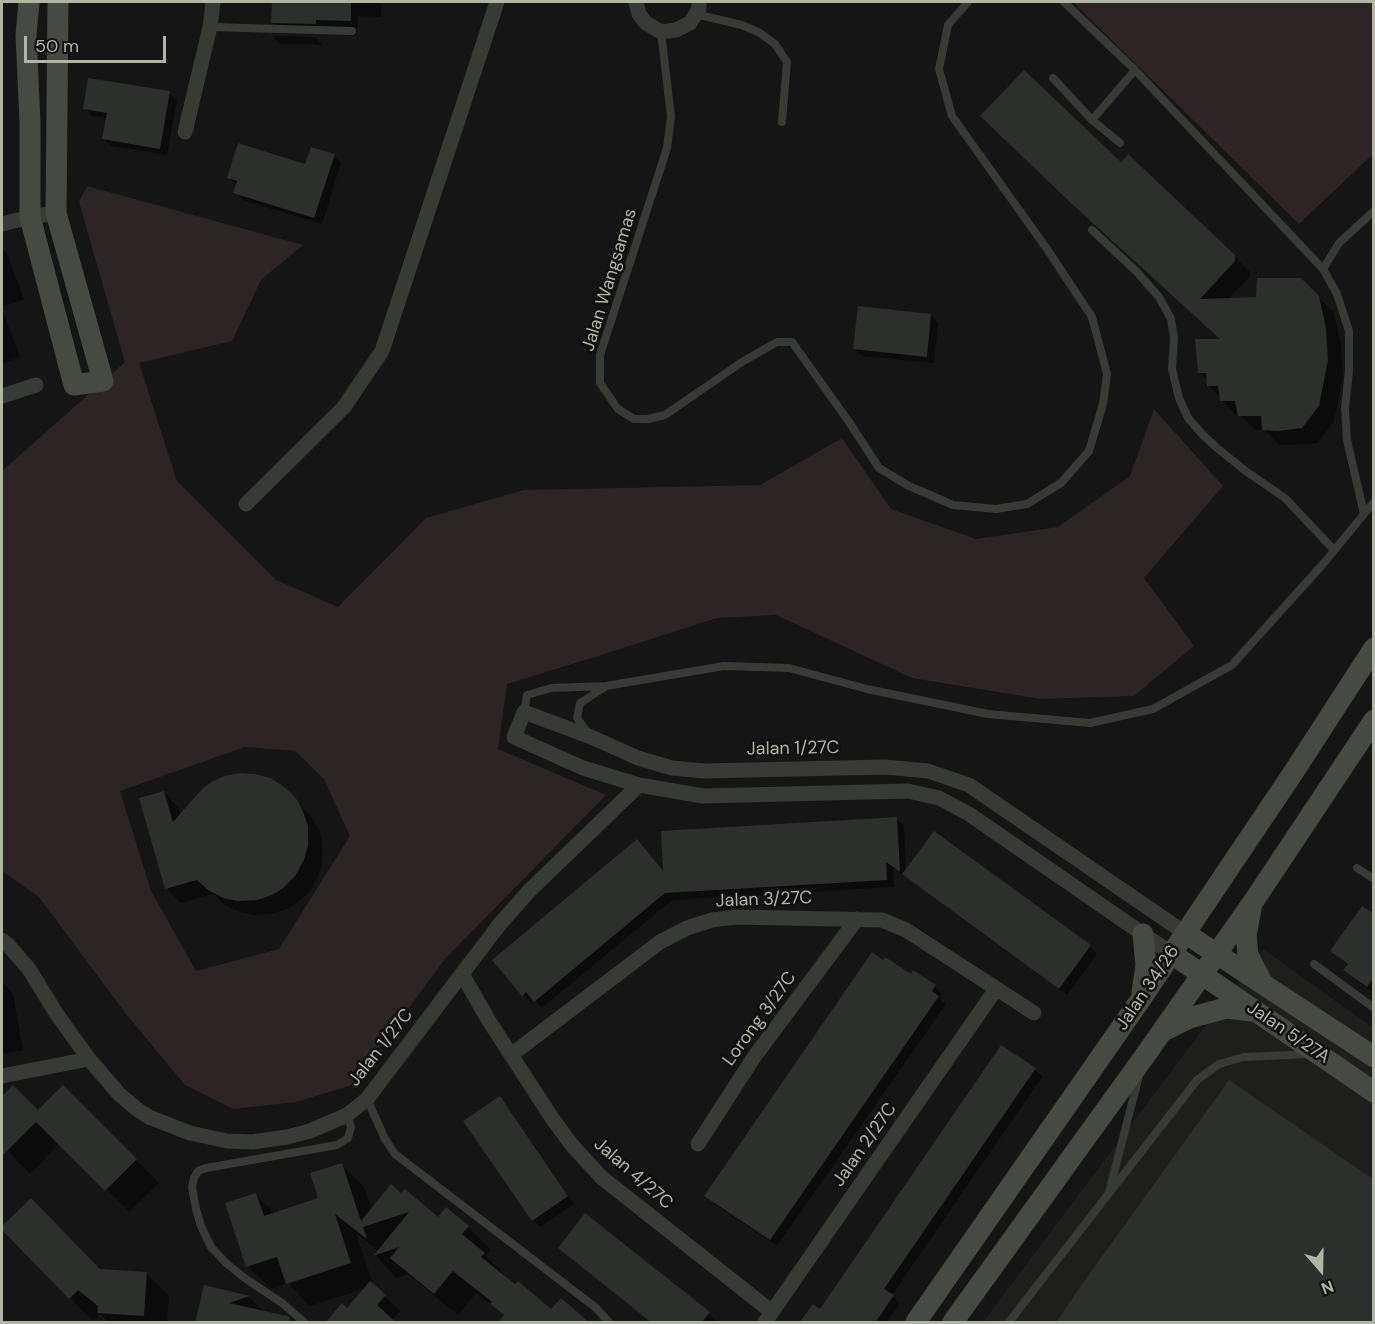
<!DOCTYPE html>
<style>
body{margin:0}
#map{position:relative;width:1375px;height:1324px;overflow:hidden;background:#141514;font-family:"DM Sans",sans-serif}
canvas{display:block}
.frame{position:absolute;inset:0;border:3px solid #b1b5a6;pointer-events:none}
.north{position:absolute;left:1291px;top:1240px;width:60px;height:60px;-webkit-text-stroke:4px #0f100f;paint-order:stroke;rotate:160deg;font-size:16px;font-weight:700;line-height:24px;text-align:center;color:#b1b5a6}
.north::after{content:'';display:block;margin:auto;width:21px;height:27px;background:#b1b5a6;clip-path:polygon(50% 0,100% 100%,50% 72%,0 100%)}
.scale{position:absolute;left:24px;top:36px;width:142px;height:27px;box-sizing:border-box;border:3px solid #b1b5a6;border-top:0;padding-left:8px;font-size:18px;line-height:21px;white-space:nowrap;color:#b1b5a6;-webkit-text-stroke:4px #0f100f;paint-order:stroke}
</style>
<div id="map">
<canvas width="1375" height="1324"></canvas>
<div class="frame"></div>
<div class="north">N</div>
<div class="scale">50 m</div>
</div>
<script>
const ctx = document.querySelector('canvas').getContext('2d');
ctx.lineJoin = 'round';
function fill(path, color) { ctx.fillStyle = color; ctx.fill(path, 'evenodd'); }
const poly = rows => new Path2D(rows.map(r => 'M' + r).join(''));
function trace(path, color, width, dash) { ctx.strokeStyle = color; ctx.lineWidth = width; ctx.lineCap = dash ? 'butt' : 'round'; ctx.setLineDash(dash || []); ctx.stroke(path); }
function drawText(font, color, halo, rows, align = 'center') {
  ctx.font = font + ' "DM Sans",sans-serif'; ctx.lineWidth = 5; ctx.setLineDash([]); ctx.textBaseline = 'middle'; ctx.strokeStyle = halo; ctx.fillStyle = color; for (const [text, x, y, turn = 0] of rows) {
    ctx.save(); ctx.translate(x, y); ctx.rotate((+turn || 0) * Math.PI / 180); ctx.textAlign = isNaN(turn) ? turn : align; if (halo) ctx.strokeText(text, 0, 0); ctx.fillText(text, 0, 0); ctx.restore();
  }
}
fill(poly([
 [1263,949,1373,1028,1373,1322,983,1322]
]), '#1e1f1d');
fill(poly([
 [1073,2,1373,2,1373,154,1299,224],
 [87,186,303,245,261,280,232,341,139,363,177,481,276,580,338,607,426,518,524,490,760,485,842,438,891,509,976,539,1058,527,1130,476,1154,409,1223,486,1144,578,1194,646,1134,696,1041,699,912,678,776,615,717,618,595,657,507,684,498,749,606,795,445,959,352,1085,296,1102,233,1109,185,1085,126,1014,39,897,2,871,2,471,125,362,79,202],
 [245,747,295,751,324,779,350,836,279,949,196,971,151,891,120,791]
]), '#2d2426');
fill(poly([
 [273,2,382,2,381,17,358,16,358,28,323,27,280,30,273,22],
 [272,36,315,37,323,45,280,44],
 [169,93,177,100,167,155,111,146,104,139,107,118,92,116,85,108],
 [334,156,341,163,322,224,242,200,235,192,237,185,229,178,306,166],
 [1121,165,1234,256,1250,272,1250,276,1229,299,1257,298,1300,280,1334,313,1341,345,1343,376,1334,421,1318,443,1295,445,1279,445,1265,430,1255,430,1241,416,1237,416,1222,400,1221,398,1209,386,1209,382,1199,372,1222,340],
 [2,248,7,253,24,299,2,307],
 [2,309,20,357,2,364],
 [931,315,938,323,934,363,862,356,855,349],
 [164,792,178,807,181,815,289,793,312,818,319,830,322,843,322,861,319,875,310,891,297,903,287,909,272,914,254,915,240,912,225,905,213,894,181,903,166,888],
 [896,819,904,826,906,872,934,833,1090,947,1097,954,1067,995,912,881,906,876,907,878,893,868,894,887,672,900,542,1008,534,999,530,1002,523,995,494,960,665,873],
 [1374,916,1374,993,1357,981,1345,970,1348,966,1332,951],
 [911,976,935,986,942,994,939,998,946,1004,777,1246,713,1203,706,1196],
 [2,982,13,994,23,1050,2,1054],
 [1035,1069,1042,1077,892,1295,900,1303,887,1322,801,1322,820,1311],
 [13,1087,38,1112,63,1088,159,1183,129,1212,60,1143,30,1174,2,1145,2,1098],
 [500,1098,507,1106,574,1204,540,1227,533,1220],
 [341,1164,364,1187,372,1210,391,1187,439,1219,447,1209,468,1227,491,1250,486,1256,507,1277,505,1278,552,1311,581,1317,505,1316,476,1293,458,1315,408,1274,397,1278,375,1255,378,1251,356,1233,372,1281,372,1285,400,1311,392,1321,347,1310,366,1288,310,1306,288,1283,271,1289,248,1266,256,1195,275,1214,320,1199],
 [31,1200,100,1271,146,1273,169,1296,167,1322,109,1322,100,1314,93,1321,2,1228],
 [205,1286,249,1297,264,1312,196,1322],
 [708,1313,716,1321,714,1322,652,1322]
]), '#0007');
fill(poly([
 [272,2,351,2,351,21,316,20,316,24,271,23],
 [1024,70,1121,162,1128,154,1235,255,1235,261,1200,299,1256,297,1257,278,1301,278,1319,296,1326,328,1328,360,1319,406,1302,428,1278,431,1262,430,1261,416,1238,416,1235,401,1220,401,1218,386,1207,386,1206,373,1198,373,1195,339,1220,339,1072,204,980,116],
 [88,78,170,91,160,149,102,139,107,113,83,109],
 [238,143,305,164,311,147,335,154,314,218,233,193,237,181,227,178],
 [858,306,931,314,927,357,853,349],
 [240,773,255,774,270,778,280,784,290,792,298,801,304,814,308,827,308,845,304,860,295,876,282,889,272,895,257,900,238,901,223,898,208,890,197,880,165,889,139,798,164,791,173,822,202,789,213,781,225,776],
 [897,817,900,872,886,862,887,880,665,893,534,1002,526,992,522,996,492,960,637,839,663,871,661,831],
 [934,831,1091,945,1059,989,902,874],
 [1362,906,1374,914,1374,977,1367,987,1343,970,1348,964,1330,951],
 [872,952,883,960,885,957,911,974,913,970,936,985,932,991,939,996,770,1240,704,1196],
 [1001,1045,1036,1068,884,1289,894,1295,875,1323,799,1323,813,1304,820,1309],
 [1229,1080,1374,1180,1374,1323,1056,1323,1080,1287],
 [13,1085,38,1110,63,1085,137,1159,105,1191,36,1122,2,1156,2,1096],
 [500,1096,568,1196,532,1221,463,1121],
 [342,1163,361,1221,391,1184,401,1193,405,1189,438,1217,446,1207,469,1226,462,1234,485,1253,481,1257,515,1284,518,1281,551,1309,561,1298,590,1323,498,1323,504,1315,490,1304,492,1302,453,1271,434,1294,390,1258,399,1247,373,1256,409,1212,363,1227,367,1239,335,1214,351,1263,286,1284,277,1257,246,1267,225,1203,256,1193,264,1216,318,1198,310,1173],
 [31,1198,100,1269,147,1272,144,1316,97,1313,98,1306,78,1290,69,1299,2,1230,2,1226],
 [585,1213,710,1312,701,1323,652,1323,558,1248],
 [370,1281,386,1295,377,1305,397,1323,325,1323,342,1303,347,1308],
 [204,1285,250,1296,229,1303,287,1316,290,1317,289,1323,195,1323]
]), '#2d2f2c');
trace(poly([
 [1064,2,1135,70,1323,269,1337,294,1349,331,1349,371,1345,408,1347,440,1364,514],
 [695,14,742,25,760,33,775,44,787,62,782,122],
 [210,27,352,31],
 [661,32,671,117,667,148,600,355,600,383,618,409,634,419,648,419,665,415,742,362,777,342,792,342,849,422,879,468,907,485,953,505,996,509,1027,504,1061,483,1089,451,1103,404,1107,374,1092,317,1047,249,952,116,939,69,948,25,968,2],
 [1053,78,1092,120,1120,143],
 [1092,120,1135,70],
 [1092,230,1137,272,1159,297,1171,319,1174,338,1172,369,1179,398,1188,418,1203,435,1217,448,1247,472,1285,498,1334,550],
 [1323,269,1339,243,1374,211],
 [524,712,527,695,551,688,606,686,724,666,789,668,867,689,988,714,1090,723,1153,709,1232,665,1323,564,1374,502],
 [588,733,577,718,580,703,605,687],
 [1357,868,1374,879],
 [1314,964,1374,1008],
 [367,1099,385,1139,395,1154,595,1307,609,1322],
 [1109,1192,1139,1076],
 [304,1322,282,1303,246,1279,226,1263,211,1247,201,1226,196,1209,192,1187,194,1178,198,1171,206,1168,337,1145,348,1138,351,1127,347,1115],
 [1009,1322,1197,1080,1219,1064,1244,1057,1310,1054]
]), '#383a35', 8);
trace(poly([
 [636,2,639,14,646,23,661,32,676,30,690,23,699,9,699,2],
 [185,132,210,27,213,2],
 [2,224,30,217,56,213],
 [2,396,36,385],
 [246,504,344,407,382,351,497,2],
 [2,940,9,946,29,969,56,1013,89,1059,119,1094,138,1110,149,1117,190,1133,227,1141,252,1142,287,1137,310,1131,347,1115,367,1099,499,925,529,891,639,785],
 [1172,954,969,814,939,798,908,791,703,796,639,785,583,768,514,737,524,712,591,737,638,758,672,768,704,771,885,767,928,771,969,785,1185,933],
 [462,974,489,1021,552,1118,571,1144,601,1177,772,1312],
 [511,1055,660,942,687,928,712,920,736,917,882,920,906,930,1034,1013],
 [2,1076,89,1059],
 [698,1144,754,1057,857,919],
 [765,1322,996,989]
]), '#383a35', 15);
trace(poly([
 [29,2,26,35,30,122,30,217,74,385,103,381,56,213,58,2],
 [1251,909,1246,935,1248,955,1263,984],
 [1185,933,1374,1057],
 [1172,954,1374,1092],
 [1142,992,1146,965,1143,934],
 [1165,1030,1189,1018,1226,1008,1252,1011],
 [916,1322,1141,999,1293,773,1374,648],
 [953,1322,1144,1057,1253,902,1374,720]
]), '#474a43', 21);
drawText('18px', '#b1b5a6', '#0f100f', [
 ["Jalan Wangsamas",610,280,-73],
 ["Jalan 1/27C",793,749,-1],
 ["Jalan 3/27C",764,900,-2],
 ["Jalan 34/26",1148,988,-56],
 ["Lorong 3/27C",760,1019,-54],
 ["Jalan 5/27A",1288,1033,34],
 ["Jalan 1/27C",381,1048,-52],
 ["Jalan 2/27C",865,1145,-55],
 ["Jalan 4/27C",633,1174,41]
]);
</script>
